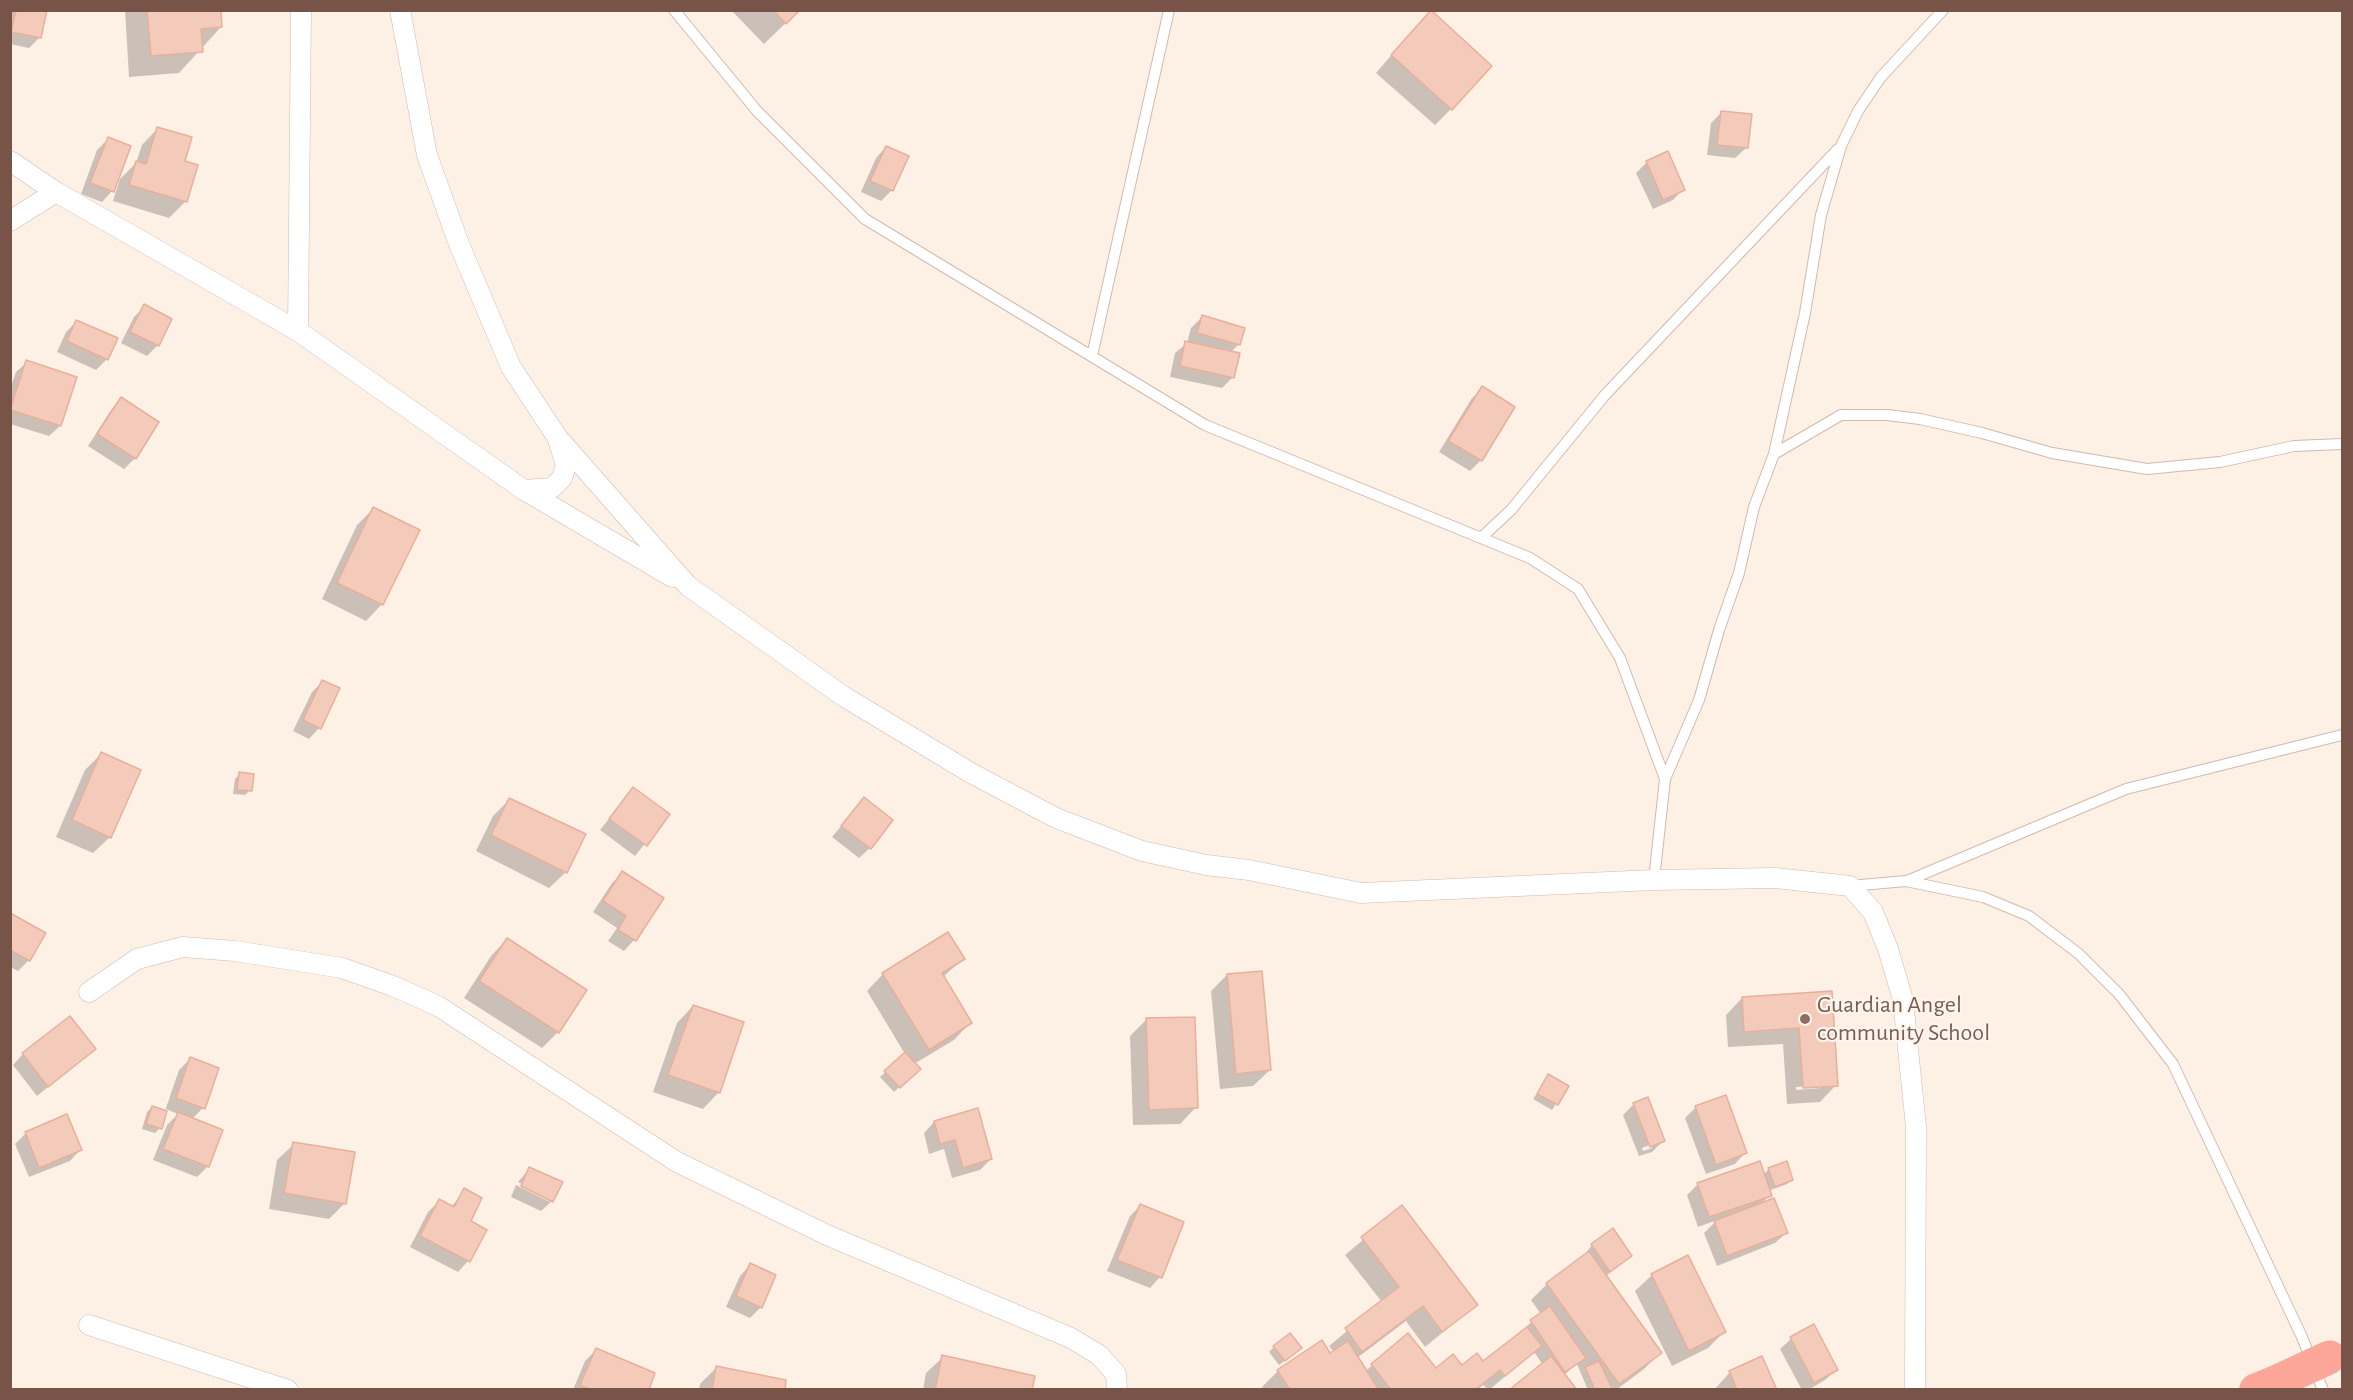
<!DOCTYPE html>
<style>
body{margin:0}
#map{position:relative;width:2353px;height:1400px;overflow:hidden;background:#fdf1e5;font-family:"Alegreya Sans",sans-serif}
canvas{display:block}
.frame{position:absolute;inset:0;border:12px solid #785448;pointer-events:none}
</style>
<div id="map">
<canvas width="2353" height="1400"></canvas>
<div class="frame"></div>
</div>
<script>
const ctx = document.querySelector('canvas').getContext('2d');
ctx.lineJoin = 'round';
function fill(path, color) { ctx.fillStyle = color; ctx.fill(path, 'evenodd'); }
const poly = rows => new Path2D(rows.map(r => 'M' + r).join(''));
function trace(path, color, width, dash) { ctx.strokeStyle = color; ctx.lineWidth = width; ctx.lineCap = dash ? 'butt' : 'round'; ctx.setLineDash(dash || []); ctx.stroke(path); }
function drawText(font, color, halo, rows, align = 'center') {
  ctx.font = font + ' "Alegreya Sans",sans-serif'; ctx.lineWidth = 4.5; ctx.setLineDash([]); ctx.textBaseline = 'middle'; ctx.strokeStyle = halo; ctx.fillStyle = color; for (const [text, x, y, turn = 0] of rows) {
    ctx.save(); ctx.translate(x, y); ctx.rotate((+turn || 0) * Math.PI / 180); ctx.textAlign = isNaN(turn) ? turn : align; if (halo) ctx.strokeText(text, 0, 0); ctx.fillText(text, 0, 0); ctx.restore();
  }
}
fill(poly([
 [10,10,45,10,40,37,29,48,10,44],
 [125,10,220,10,221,27,179,73,129,77],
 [731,10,799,10,764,44],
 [1414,29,1451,109,1435,125,1376,73],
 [1722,112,1746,148,1735,158,1707,155,1711,123],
 [158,128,183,162,186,201,169,218,113,201,120,179,136,163,142,145],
 [108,139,112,191,102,202,81,194,97,150],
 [886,147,892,190,881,201,861,192,876,158],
 [1647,162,1683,189,1673,200,1653,209,1636,173],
 [145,306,170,320,158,345,147,356,121,343,134,317],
 [1202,317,1239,344,1231,352,1233,377,1222,388,1170,377,1175,353,1187,343,1191,328],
 [76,322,107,359,96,370,57,352,66,332],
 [27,362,76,378,60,426,49,436,10,424,10,389,16,372],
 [1483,388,1513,407,1481,460,1470,471,1439,452,1472,398],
 [121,399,135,458,124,469,88,446,111,410],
 [373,509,382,604,366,621,322,599,357,525],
 [322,682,319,728,309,739,293,731,312,692],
 [101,754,110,837,93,853,56,837,85,770],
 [240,774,250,790,245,795,233,794,235,779],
 [633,789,668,815,635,856,600,830],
 [864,799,870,848,859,858,832,837],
 [509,800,566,872,549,888,476,851,493,816],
 [623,873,662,899,634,940,624,951,608,941,617,928,593,912,612,883],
 [10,914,29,960,18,971,10,967],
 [507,939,558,1032,542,1048,464,998,491,956],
 [963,959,943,977,970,1023,954,1040,914,1064,918,1069,894,1092,880,1077,905,1054,867,991,883,974],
 [1227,975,1270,1070,1253,1086,1220,1089,1211,991],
 [1830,993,1836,1085,1820,1102,1787,1104,1783,1044,1728,1047,1726,1015,1742,998],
 [1821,1085,1821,1088,1796,1090,1796,1087],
 [693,1006,719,1092,703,1109,653,1092,677,1023],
 [1147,1019,1196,1107,1180,1124,1133,1125,1130,1036],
 [94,1049,37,1096,13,1065,23,1054],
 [190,1059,203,1108,192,1119,208,1166,197,1177,153,1160,167,1125,178,1114,166,1109,160,1128,155,1133,142,1129,147,1112,152,1107,165,1111,179,1070],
 [1549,1076,1567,1086,1552,1110,1533,1099],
 [1634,1104,1663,1141,1652,1152,1639,1156,1623,1115],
 [1652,1144,1652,1148,1643,1151,1642,1148],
 [1696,1107,1745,1153,1735,1164,1706,1174,1685,1118],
 [934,1122,991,1159,980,1170,952,1178,944,1149,929,1154,924,1133],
 [26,1133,80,1150,70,1161,29,1177,15,1144],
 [294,1144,345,1203,329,1219,269,1209,277,1160],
 [530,1168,552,1201,541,1211,511,1197,516,1185,550,1202,550,1198,518,1182],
 [1769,1169,1792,1179,1787,1184,1768,1191,1770,1195,1760,1205,1786,1233,1775,1243,1717,1266,1704,1233,1717,1220,1698,1227,1687,1195,1698,1184,1763,1175],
 [465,1190,468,1221,485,1230,468,1261,458,1272,410,1247,428,1212,439,1201,451,1207],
 [1141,1205,1160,1277,1150,1288,1107,1271,1130,1216],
 [1402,1207,1476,1305,1425,1347,1406,1321,1357,1358,1366,1371,1372,1365,1436,1370,1483,1363,1541,1314,1531,1300,1547,1284,1582,1258,1592,1245,1613,1230,1630,1256,1605,1277,1660,1353,1644,1369,1616,1390,1588,1390,1577,1364,1564,1375,1543,1365,1534,1352,1489,1390,1483,1385,1477,1390,1263,1390,1262,1387,1278,1371,1334,1352,1329,1346,1382,1302,1345,1255],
 [750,1265,761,1307,750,1318,726,1307,740,1276],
 [1652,1275,1724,1332,1708,1348,1672,1366,1635,1291],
 [1791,1339,1836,1370,1825,1380,1808,1390,1802,1390,1780,1349],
 [1274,1347,1295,1353,1279,1365,1269,1352],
 [596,1350,647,1390,573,1390,585,1361],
 [943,1357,1031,1390,923,1390,926,1373],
 [716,1368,783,1390,699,1390,700,1384],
 [1730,1372,1776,1390,1714,1390]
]), '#0003');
const building = poly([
 [16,10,47,10,41,38,11,32,16,10],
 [147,10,221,10,222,27,201,29,203,52,151,56,147,10],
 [773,10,800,10,786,24,773,10],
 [1431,10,1492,66,1452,110,1391,55,1431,10],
 [1721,111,1752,114,1748,148,1717,145,1721,111],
 [157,127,192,137,185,161,198,165,187,202,129,185,136,161,146,164,157,127],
 [108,137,131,146,114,192,90,183,108,137],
 [886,146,909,156,893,191,870,181,886,146],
 [1668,151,1685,190,1663,200,1646,161,1668,151],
 [144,304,172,319,159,346,130,332,144,304],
 [1202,315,1245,328,1240,345,1197,333,1202,315],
 [76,320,118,338,108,360,67,341,76,320],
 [1185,341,1240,353,1234,378,1180,366,1185,341],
 [26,360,77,377,61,426,10,410,26,360],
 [1482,386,1515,407,1482,461,1448,441,1482,386],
 [121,397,159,422,136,459,97,434,121,397],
 [373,507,420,530,383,605,337,583,373,507],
 [322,680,340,688,321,729,303,720,322,680],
 [101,752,141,770,111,838,72,820,101,752],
 [239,772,254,774,252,791,237,790,239,772],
 [633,787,670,814,647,846,609,819,633,787],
 [864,797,893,820,871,849,841,826,864,797],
 [509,798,586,834,567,873,491,835,509,798],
 [622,871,664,898,636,941,618,930,626,916,603,901,622,871],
 [10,913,46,933,30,961,10,950,10,913],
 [948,932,965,959,942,973,972,1023,929,1050,882,973,948,932],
 [507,938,587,990,559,1033,479,981,507,938],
 [1262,971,1271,1070,1236,1074,1227,974,1262,971],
 [1832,991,1838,1086,1803,1088,1799,1028,1744,1032,1742,997,1832,991],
 [693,1005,744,1022,720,1093,668,1075,693,1005],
 [70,1016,96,1049,48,1087,22,1053,70,1016],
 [1195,1017,1198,1108,1149,1110,1146,1018,1195,1017],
 [905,1052,921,1069,900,1088,884,1071,905,1052],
 [190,1057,219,1068,205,1109,176,1098,190,1057],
 [1548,1074,1569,1086,1558,1105,1537,1094,1548,1074],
 [1726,1095,1747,1153,1716,1165,1695,1106,1726,1095],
 [1648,1097,1665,1141,1650,1147,1633,1103,1648,1097],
 [152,1106,167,1111,162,1129,146,1124,152,1106],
 [978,1108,992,1159,963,1168,955,1140,940,1144,934,1121,978,1108],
 [178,1112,223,1130,209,1167,163,1149,178,1112],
 [67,1114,82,1150,39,1168,25,1132,67,1114],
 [293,1142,355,1152,346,1204,284,1193,293,1142],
 [1760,1161,1772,1196,1709,1217,1697,1183,1760,1161],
 [1787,1161,1793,1180,1775,1187,1768,1168,1787,1161],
 [529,1167,563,1182,553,1202,521,1186,529,1167],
 [464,1188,482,1198,471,1221,487,1230,470,1262,420,1236,439,1199,454,1207,464,1188],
 [1774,1198,1788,1233,1727,1256,1714,1221,1774,1198],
 [1140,1204,1184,1222,1162,1278,1117,1260,1140,1204],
 [1402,1205,1478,1305,1442,1332,1423,1306,1362,1352,1345,1328,1399,1287,1361,1237,1402,1205],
 [1613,1228,1632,1256,1610,1272,1591,1244,1613,1228],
 [1589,1251,1662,1353,1619,1384,1546,1283,1589,1251],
 [1688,1255,1726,1332,1689,1351,1651,1274,1688,1255],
 [750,1263,776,1275,762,1308,736,1296,750,1263],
 [1550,1306,1586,1358,1565,1372,1530,1320,1550,1306],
 [1814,1324,1838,1370,1814,1383,1790,1337,1814,1324],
 [1527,1327,1542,1346,1505,1376,1500,1370,1475,1390,1391,1390,1371,1364,1408,1333,1436,1368,1453,1354,1462,1365,1477,1353,1483,1361,1527,1327],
 [1290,1333,1302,1348,1285,1361,1273,1346,1290,1333],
 [1322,1340,1330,1353,1348,1341,1379,1390,1290,1390,1277,1370,1322,1340],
 [596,1348,655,1373,649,1390,592,1390,580,1385,596,1348],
 [942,1355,1035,1376,1032,1390,935,1390,942,1355],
 [1551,1356,1577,1390,1509,1390,1551,1356],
 [1762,1356,1777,1390,1737,1390,1729,1371,1762,1356],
 [1599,1361,1613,1390,1595,1390,1585,1367,1599,1361],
 [716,1366,786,1380,785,1390,712,1390,716,1366]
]);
fill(building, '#f4cbbb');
trace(building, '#e8af9a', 1.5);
const lane = poly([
 [674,10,757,111,865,219,1205,425,1530,558,1578,589,1620,658,1665,779],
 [1092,356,1169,10],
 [1774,454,1841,415,1887,415,1920,419,1982,433,2052,453,2147,469,2220,462,2294,446,2342,444],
 [1482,537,1511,510,1605,395,1838,149],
 [1654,880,1665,779,1699,700,1719,630,1739,573,1754,507,1774,454,1805,313,1821,215,1841,146,1858,111,1881,77,1943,10],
 [1909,880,2126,789,2342,735],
 [1850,886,1906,881,1983,897,2029,916,2079,954,2119,994,2173,1064,2302,1337,2323,1390]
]);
const street = poly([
 [400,10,427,155,459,244,511,367,557,437,688,586,843,696,971,773,1056,818,1142,851,1206,865,1249,870,1361,893,1654,880,1775,878,1850,886,1873,912,1888,949,1903,1000,1916,1127,1915,1390],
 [10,161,56,192,298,331,524,490,672,577],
 [10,221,56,192],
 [298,331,301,10],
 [524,490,552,488,562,478,566,464,559,443],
 [89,992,137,959,183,947,235,951,342,968,393,986,438,1006,677,1162,827,1235,1071,1338,1099,1355,1116,1374,1117,1390],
 [89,1325,288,1390]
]);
const highway = poly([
 [2256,1390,2276,1382]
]);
trace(lane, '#d2b9ac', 12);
trace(street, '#d2b9ac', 21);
trace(highway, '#d9cfcc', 34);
trace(lane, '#fff', 10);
trace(street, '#fff', 20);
trace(highway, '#fba698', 33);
const highwayBridge = poly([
 [2276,1382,2330,1357]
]);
trace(highwayBridge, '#d9cfcc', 34, []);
trace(highwayBridge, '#fba698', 33);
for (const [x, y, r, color] of [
 [1805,1019,6,"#8d6e63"]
]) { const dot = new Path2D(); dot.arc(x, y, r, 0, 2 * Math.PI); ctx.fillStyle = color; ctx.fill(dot); trace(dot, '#fff5ec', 2); }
drawText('24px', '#785e54', '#fff5ec', [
 ["Guardian Angel",1817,1005],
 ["community School",1817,1033]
], 'left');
</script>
